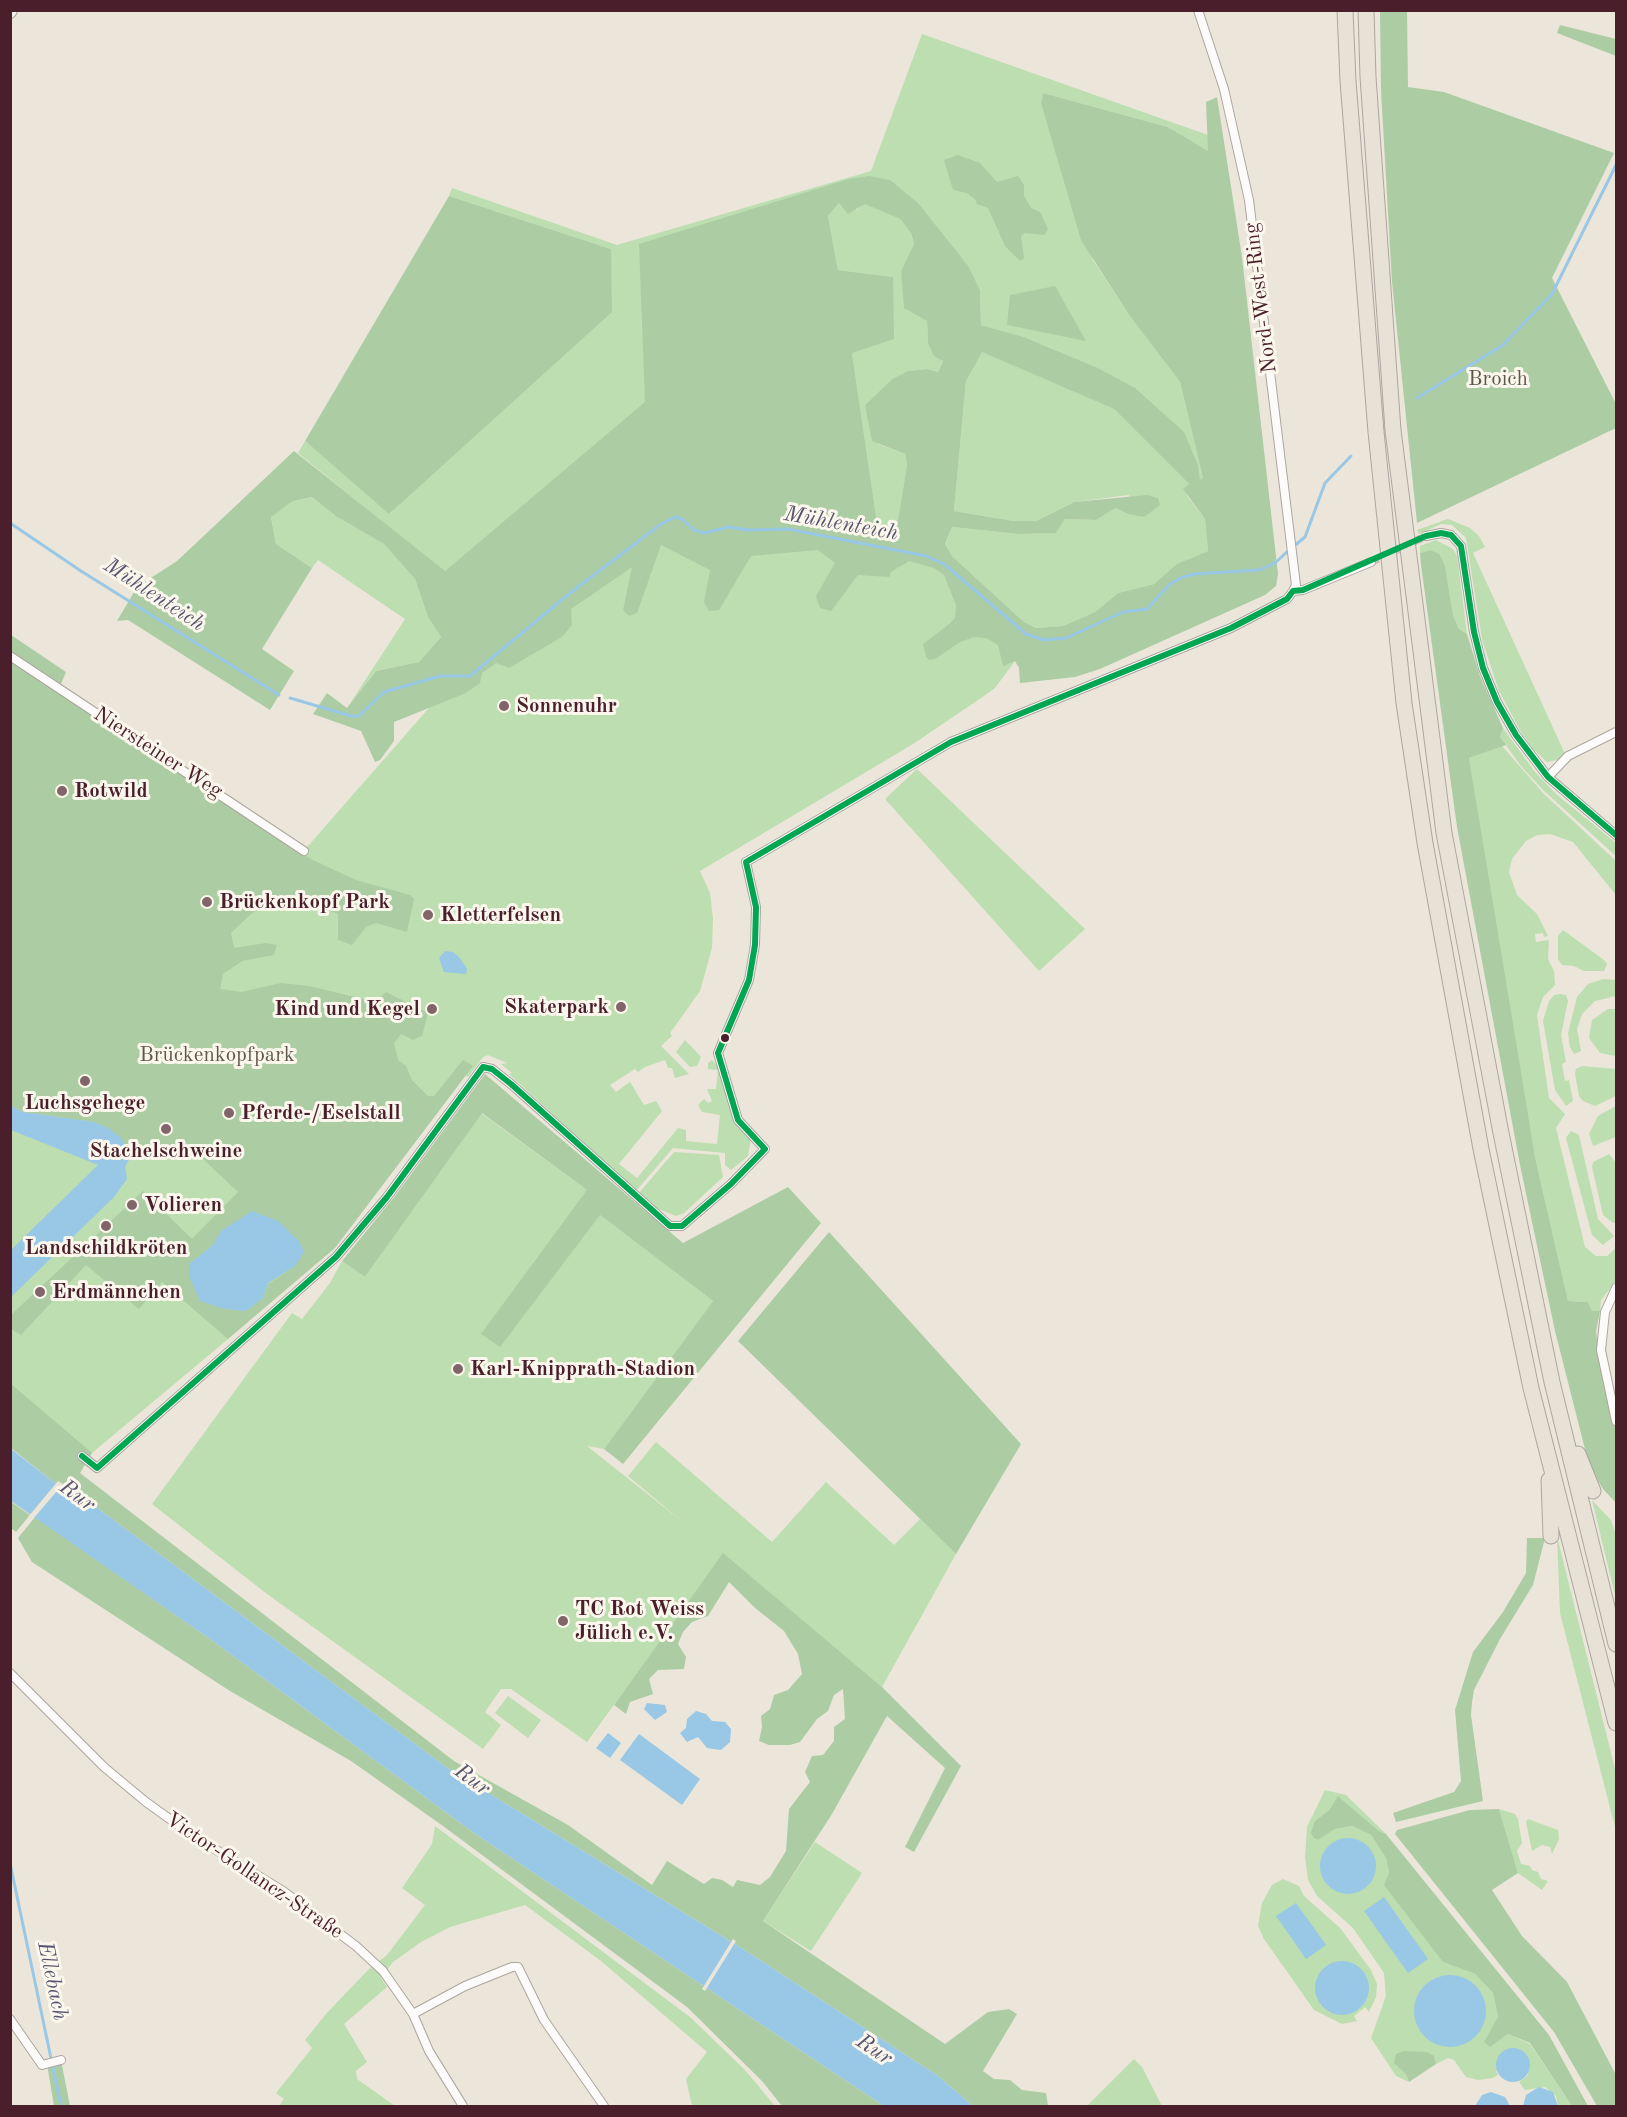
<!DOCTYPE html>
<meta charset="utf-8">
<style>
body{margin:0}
#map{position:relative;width:1627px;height:2117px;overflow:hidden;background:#ebe6d9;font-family:"Old Standard TT",serif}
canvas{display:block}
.frame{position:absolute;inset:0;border:12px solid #4a1f2b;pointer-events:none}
</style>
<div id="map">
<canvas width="1627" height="2117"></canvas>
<div class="frame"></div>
</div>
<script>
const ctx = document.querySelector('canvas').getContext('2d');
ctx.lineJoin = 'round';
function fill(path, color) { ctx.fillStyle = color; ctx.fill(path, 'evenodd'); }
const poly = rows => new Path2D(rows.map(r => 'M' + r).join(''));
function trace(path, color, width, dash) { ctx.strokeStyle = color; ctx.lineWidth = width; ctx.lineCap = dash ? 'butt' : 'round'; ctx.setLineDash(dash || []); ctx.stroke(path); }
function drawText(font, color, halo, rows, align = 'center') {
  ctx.font = font + ' "Old Standard TT",serif'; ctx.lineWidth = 6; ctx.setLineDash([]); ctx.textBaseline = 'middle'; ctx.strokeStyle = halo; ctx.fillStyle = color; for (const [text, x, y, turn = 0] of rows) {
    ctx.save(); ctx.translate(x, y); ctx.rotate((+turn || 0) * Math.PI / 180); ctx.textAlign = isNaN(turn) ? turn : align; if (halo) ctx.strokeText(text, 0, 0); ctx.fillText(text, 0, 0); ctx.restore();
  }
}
fill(poly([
 [922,34,1208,135,1209,152,1168,127,1043,93,1041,103,1093,260,1129,315,1180,382,1203,478,1200,481,1096,367,1024,337,981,325,980,290,969,267,849,179,647,402,444,572,298,453,305,441,390,514,611,249,449,196,452,188,617,245,871,171],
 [839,203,857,210,864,203,900,219,911,233,914,244,901,271,904,293,915,313,927,321,928,343,943,360,938,372,927,369,909,371,892,379,865,405,878,444,905,454,907,465,896,532,889,540,879,536,852,353,893,277,838,270,828,216],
 [981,351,1114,409,1189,484,1187,496,1205,519,1208,551,1178,564,1154,584,1118,593,1095,612,1063,626,1036,628,1024,622,952,556,945,545,952,527,1018,534,1055,533,1065,519,1096,520,1116,508,1128,514,1129,495,1074,502,1036,521,1014,521,954,511,966,381],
 [312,497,337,517,384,544,415,579,428,617,441,637,419,662,376,671,347,708,405,619,318,560,312,568,276,544,271,516,293,501],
 [662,515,929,557,1006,624,1015,661,995,688,984,696,913,744,700,871,710,893,713,919,712,948,700,991,670,1033,672,1036,661,1046,689,1074,675,1078,672,1068,668,1068,665,1060,645,1067,638,1072,635,1069,610,1085,616,1092,630,1082,644,1105,656,1101,662,1111,619,1164,637,1178,678,1128,686,1130,686,1141,717,1144,720,1115,702,1112,698,1105,704,1099,708,1103,712,1101,707,1089,716,1089,718,1070,708,1069,708,1063,712,1060,718,1066,735,1117,751,1139,748,1156,731,1170,725,1165,725,1153,673,1148,636,1191,509,1074,512,1073,501,1064,507,1063,488,1055,483,1057,468,1077,464,1074,323,1253,228,1339,92,1453,62,1468,11,1427,11,671,294,862,457,676],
 [1448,519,1470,528,1479,536,1485,547,1473,553,1565,754,1557,760,1547,762,1534,750,1521,732,1499,691,1482,639,1466,538,1452,525,1441,524,1419,534,1417,530],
 [1436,540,1453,549,1457,556,1467,634,1459,629,1453,615,1445,566,1431,550,1420,553,1420,546],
 [1503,728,1535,772,1556,794,1616,843,1616,856,1543,790,1521,766,1500,737],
 [1502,746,1543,793,1616,861,1616,895,1573,842,1550,834,1537,835,1526,841,1512,859,1509,872,1517,895,1537,914,1548,936,1544,937,1543,933,1535,934,1536,942,1549,940,1548,959,1554,971,1555,985,1543,997,1537,1015,1549,1098,1565,1114,1556,1128,1585,1247,1596,1256,1607,1256,1616,1248,1616,1281,1601,1300,1600,1311,1592,1311,1588,1302,1568,1301,1535,1157,1513,1034,1469,758],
 [917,769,1085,929,1039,971,885,799],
 [1563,930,1604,960,1607,964,1604,971,1584,971,1574,966,1562,965,1558,959,1558,936],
 [1603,979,1616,980,1616,996,1595,1001,1582,1014,1577,1029,1581,1051,1574,1054,1570,1047,1568,1033,1577,997,1588,984],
 [1560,994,1566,995,1568,1001,1561,1035,1566,1062,1562,1064,1565,1081,1569,1080,1573,1101,1566,1106,1555,1090,1543,1021,1549,1001,1554,995],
 [1608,1009,1616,1009,1616,1056,1600,1053,1589,1038,1592,1020],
 [685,1040,701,1057,697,1066,690,1067,676,1052],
 [1582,1066,1616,1069,1616,1096,1595,1106,1583,1101,1579,1096,1575,1074,1576,1069],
 [1616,1106,1616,1137,1593,1146,1589,1134,1598,1116],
 [481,1113,587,1190,600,1215,713,1301,604,1449,587,1446,684,1523,628,1476,656,1442,772,1542,826,1482,894,1545,920,1519,956,1554,882,1687,723,1554,587,1742,511,1689,501,1689,485,1712,501,1725,483,1749,267,1594,152,1504,292,1313,302,1319,330,1283,342,1261,365,1277],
 [1571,1131,1579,1135,1598,1219,1614,1236,1603,1245,1592,1235,1566,1138],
 [674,1152,719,1155,723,1177,684,1213,676,1216,656,1208,639,1193],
 [1609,1154,1616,1163,1616,1222,1613,1223,1603,1215,1592,1167,1593,1162],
 [1592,1500,1611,1520,1616,1535,1616,1599],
 [1557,1536,1616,1773,1616,1831,1560,1613],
 [508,1696,541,1720,528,1738,495,1713],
 [1325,1790,1346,1795,1386,1834,1379,1831,1338,1796,1329,1810,1315,1821,1318,1840,1335,1829,1354,1826,1371,1835,1386,1858,1389,1873,1443,1962,1475,1974,1493,1993,1498,2017,1491,2046,1508,2034,1530,2044,1572,2106,1558,2106,1556,2096,1545,2087,1525,2090,1519,2082,1527,2076,1530,2067,1496,2071,1498,2075,1493,2078,1478,2080,1466,2077,1454,2060,1448,2058,1436,2064,1434,2056,1406,2074,1409,2082,1396,2076,1371,2038,1386,1996,1384,1973,1353,1928,1317,1896,1308,1880,1305,1857,1307,1827],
 [1499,1809,1515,1814,1518,1819,1522,1843,1517,1851,1521,1864,1530,1866,1532,1870,1538,1872,1541,1879,1548,1881,1542,1890,1518,1873],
 [1528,1819,1558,1830,1559,1839,1552,1854,1550,1847,1542,1845,1532,1851,1526,1822],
 [435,1826,690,2017,745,2070,775,2106,690,2106,692,2106,686,2079,707,2052,601,1961,525,1905,450,1927,421,1942,393,1962,381,1978,387,1987,344,2024,367,2062,356,2071,357,2079,395,2106,279,2106,284,2099,276,2093,312,2048,305,2040,326,2014,370,1968,387,1955,425,1905,402,1888,432,1844],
 [815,1842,862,1873,811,1951,763,1921],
 [1283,1879,1299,1886,1304,1896,1340,1928,1371,1970,1377,1984,1376,1997,1369,2012,1365,2007,1354,2016,1357,2021,1342,2024,1314,2010,1264,1939,1258,1926,1262,1903,1272,1885],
 [1341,1962,1354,1964,1366,1977,1331,2013,1320,2004,1329,1965],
 [1134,2059,1142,2067,1162,2106,1087,2106]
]), '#bcdeb0');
fill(poly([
 [1380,11,1407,11,1408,87,1444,92,1614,153,1552,278,1616,404,1616,428,1417,523,1392,282,1381,91],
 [1560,25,1616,39,1616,56,1557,33],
 [1043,93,1168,127,1208,151,1206,102,1217,97,1242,257,1278,574,1276,586,1265,595,1100,669,1075,677,1020,683,1019,668,1015,661,1003,666,998,645,986,638,974,637,960,642,935,659,929,660,926,656,923,644,948,625,955,618,956,605,944,575,934,568,909,561,891,572,889,577,858,575,831,611,820,608,816,596,835,563,818,550,751,556,719,610,709,611,704,602,710,570,661,545,637,613,629,616,623,610,632,567,571,609,572,625,562,637,509,668,496,663,482,673,480,683,466,693,394,722,394,741,380,760,375,762,361,731,313,714,327,693,347,708,376,671,419,662,441,637,428,617,415,579,384,544,337,517,312,497,293,501,271,517,276,544,312,568,262,649,294,671,270,710,128,620,117,621,137,587,177,561,294,451,445,571,645,402,639,244,849,179,869,176,890,180,918,203,969,267,980,290,981,325,1024,337,1096,367,1135,388,1184,432,1198,465,1200,480,1203,478,1180,382,1129,315,1081,240,1041,103],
 [839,203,848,214,865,204,900,219,911,233,914,244,901,271,904,308,927,321,928,343,934,356,943,361,938,372,927,369,908,371,892,379,865,405,872,441,905,454,907,465,896,532,889,540,879,536,852,353,894,339,893,277,838,270,828,216],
 [982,352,1114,409,1189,484,1183,489,1205,519,1208,551,1177,564,1154,584,1118,593,1095,612,1063,626,1036,628,1024,622,952,556,945,544,952,527,1018,534,1056,533,1065,519,1096,520,1116,508,1128,514,1144,517,1160,505,1158,498,1147,495,1074,502,1036,521,1014,521,954,511,966,381],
 [958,155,980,163,997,182,1018,176,1024,185,1024,196,1031,208,1040,212,1048,229,1044,235,1025,233,1021,236,1024,258,1020,261,1005,246,988,208,977,204,975,199,967,193,953,190,944,160],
 [449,196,611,249,612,312,389,514,305,441],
 [1055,286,1086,341,1007,325,1010,295],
 [1431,550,1440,555,1445,566,1453,615,1459,629,1467,634,1480,676,1503,728,1500,737,1506,745,1469,758,1535,1157,1568,1301,1588,1302,1592,1311,1600,1311,1596,1331,1598,1347,1616,1431,1616,1503,1603,1489,1589,1465,1555,1331,1520,1165,1457,827,1421,565,1420,553],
 [11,635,66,672,58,691,311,859,356,880,410,895,414,899,407,932,376,923,366,927,352,945,338,940,338,914,291,895,277,898,251,914,231,933,234,948,266,943,277,945,274,955,242,961,223,974,220,989,241,992,281,983,309,986,375,1002,386,992,428,1013,422,1036,413,1040,401,1034,394,1043,398,1060,406,1066,412,1080,428,1096,434,1096,463,1060,473,1066,335,1248,228,1339,162,1282,139,1309,86,1265,21,1335,11,1329,11,1315,143,1191,192,1239,238,1192,183,1140,166,1156,154,1160,148,1158,137,1139,125,1145,110,1129,94,1122,23,1112,11,1106],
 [213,1245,295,1266,268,1284,263,1298,245,1311,225,1309,189,1264],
 [485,1074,683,1243,788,1187,821,1223,623,1464,604,1449,713,1301,600,1215,500,1347,481,1334,587,1190,482,1113,365,1277,342,1261,395,1196],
 [829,1232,1021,1444,956,1554,738,1341],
 [10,1383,92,1453,80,1473,454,1761,568,1825,652,1885,667,1861,704,1884,712,1878,722,1880,733,1887,737,1880,760,1885,770,1877,786,1851,789,1809,810,1782,805,1772,812,1756,823,1755,834,1741,834,1727,845,1719,843,1689,834,1695,828,1711,817,1719,800,1742,790,1745,769,1745,759,1741,762,1727,761,1716,770,1709,774,1695,788,1690,802,1674,798,1654,784,1631,755,1608,729,1582,708,1616,692,1622,683,1632,678,1644,686,1657,684,1669,658,1670,649,1679,653,1694,630,1702,626,1714,614,1705,723,1553,882,1687,961,1766,914,1852,905,1847,945,1768,887,1716,832,1814,763,1921,945,2044,988,2012,1009,2009,1017,2014,983,2071,994,2079,1010,2080,1022,2090,1046,2093,1048,2106,973,2106,938,2076,743,1949,446,1767,88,1501,52,1481,11,1448],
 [10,1501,30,1515,16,1532,11,1528],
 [35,1517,210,1639,474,1833,884,2106,782,2106,762,2081,687,2007,443,1826,351,1761,230,1691,32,1562,18,1538],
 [1527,1538,1545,1538,1533,1585,1500,1639,1474,1690,1472,1702,1471,1715,1483,1801,1396,1822,1393,1813,1454,1792,1461,1781,1455,1710,1473,1652,1503,1612,1526,1573],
 [1338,1796,1379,1831,1386,1834,1549,2035,1588,2106,1572,2106,1530,2043,1508,2034,1490,2047,1484,2042,1498,2017,1493,1993,1475,1974,1443,1962,1384,1885,1389,1873,1386,1858,1371,1835,1353,1826,1335,1829,1318,1840,1314,1838,1311,1833,1315,1821,1329,1810],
 [1499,1809,1518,1873,1492,1890,1522,1936,1567,1982,1616,2075,1616,2106,1597,2106,1554,2032,1395,1834,1397,1830,1470,1810],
 [1404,2051,1427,2052,1434,2056,1436,2064,1409,2082,1406,2074,1394,2063,1396,2054],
 [61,2060,70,2106,54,2106,47,2064]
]), '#accda4');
fill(poly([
 [445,951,453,952,459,957,467,969,466,974,444,972,439,958],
 [11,1106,23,1112,94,1122,110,1129,121,1138,130,1158,125,1167,127,1179,114,1197,11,1297,11,1250,98,1165,11,1130],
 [252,1211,278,1221,299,1241,304,1252,295,1266,268,1283,263,1298,246,1311,225,1309,200,1301,189,1276,189,1264,213,1245,221,1231],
 [10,1448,52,1481,88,1501,446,1767,743,1949,938,2076,973,2106,884,2106,474,1833,210,1639,11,1501],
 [647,1703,665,1705,667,1712,655,1720,644,1709],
 [696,1711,706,1714,712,1721,725,1722,731,1729,730,1742,721,1750,707,1748,698,1737,687,1742,680,1733,686,1728,687,1719],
 [608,1733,621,1743,610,1758,596,1748],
 [639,1734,700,1779,682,1805,620,1760],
 '1320 1866a28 28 0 1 1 56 0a28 28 0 1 1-56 0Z',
 [1384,1897,1428,1959,1408,1973,1364,1911],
 [1296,1903,1326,1945,1306,1959,1276,1916],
 '1315 1988a27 27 0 1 1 54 0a27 27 0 1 1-54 0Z',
 '1414 2011a36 36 0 1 1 72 0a36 36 0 1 1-72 0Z',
 '1496 2065a17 17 0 1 1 34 0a17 17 0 1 1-34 0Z',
 [1539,2087,1553,2092,1558,2106,1523,2106,1526,2095],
 [1491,2092,1505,2097,1510,2106,1475,2106,1482,2095]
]), '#99c7e6');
fill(poly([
 [58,1481,63,1484,33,1519,28,1517],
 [733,1939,736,1941,705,1991,702,1989]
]), '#ebe6d9');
trace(poly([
 [1417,398,1503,345,1552,294,1616,165],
 [10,523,81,571,279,695],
 [1294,546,1305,537,1325,483,1351,456],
 [290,698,351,716,359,716,384,692,440,676,470,676,570,593,661,524,675,517,682,519,694,530,705,533,728,527,749,530,788,529,926,556,944,564,1026,634,1044,640,1066,638,1123,612,1147,609,1169,585,1180,578,1194,574,1259,570,1275,563,1289,550],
 [10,1863,61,2106]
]), '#99c7e6', 3);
trace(poly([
 [1371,562,1426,536]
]), '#cbbeb6', 8, [8, 4]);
const minor = poly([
 [1198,10,1224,89,1249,200,1296,585,1293,591],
 [1426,536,1441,533,1451,535,1461,546,1474,632,1483,668,1497,702,1516,735,1548,777,1616,835],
 [10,656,304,851],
 [1548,777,1568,756,1616,732],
 [1616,1288,1605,1312,1601,1350,1616,1421],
 [82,1456,97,1468,336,1257,387,1197,483,1067,492,1069,511,1084,670,1226,682,1226,731,1184,765,1149,738,1120,718,1053,749,980,755,945,756,907,746,862,951,742,1231,628,1287,599,1293,591,1303,590,1371,562],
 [10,1673,104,1767,146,1802,192,1835,283,1891,356,1946,383,1971,413,2014,429,2051,463,2106],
 [413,2014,465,1986,512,1967,518,1967,544,2020,604,2106],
 [10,2019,42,2065,61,2060]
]);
const secondary = poly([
 [10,12,11,10]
]);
const motorway = poly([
 [1345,10,1348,81,1376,432,1404,703,1425,843,1481,1149,1531,1388,1616,1723],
 [1366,10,1368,77,1393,430,1444,833,1501,1133,1552,1382,1616,1644],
 [1578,1454,1593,1491],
 [1549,1480,1551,1536]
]);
trace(minor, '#ada59f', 10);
trace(secondary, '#ada59f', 14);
trace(motorway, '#ada59f', 17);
trace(minor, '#fcfbf9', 8);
trace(secondary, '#f4f1eb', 12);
trace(motorway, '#e8e2d6', 15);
trace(poly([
 [82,1456,97,1468,336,1257,387,1197,483,1067,492,1069,511,1084,670,1226,682,1226,731,1184,765,1149,738,1120,718,1053,749,980,755,945,756,907,746,862,951,742,1231,628,1287,599,1293,591,1303,590,1426,536,1441,533,1451,535,1461,546,1474,632,1483,668,1497,702,1516,735,1548,777,1616,835]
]), '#00a651', 6);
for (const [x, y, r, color] of [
 [504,706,6,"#826568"],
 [62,791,6,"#826568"],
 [207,902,6,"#826568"],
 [428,915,6,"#826568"],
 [621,1007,6,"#826568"],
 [432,1009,6,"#826568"],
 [725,1038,5,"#4a1f2b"],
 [85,1081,6,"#826568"],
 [229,1113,6,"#826568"],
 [166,1129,6,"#826568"],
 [132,1205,6,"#826568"],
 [106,1226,6,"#826568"],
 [40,1292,6,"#826568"],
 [458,1369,6,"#826568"],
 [563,1621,6,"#826568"]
]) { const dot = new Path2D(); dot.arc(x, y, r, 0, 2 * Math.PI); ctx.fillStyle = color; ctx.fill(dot); trace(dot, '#fbf7ec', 2); }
drawText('21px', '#4a1f2b', '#fbf7ec', [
 ["Nord-West-Ring",1261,298,-97],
 ["Niersteiner Weg",158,753,33],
 ["Victor-Gollancz-Straße",254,1876,34]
]);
drawText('21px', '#605649', '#fbf7ec', [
 ["Broich",1498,379],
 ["Brückenkopfpark",217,1055]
]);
drawText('bold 21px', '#4a1f2b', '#fbf7ec', [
 ["Sonnenuhr",516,706],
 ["Rotwild",74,791],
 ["Brückenkopf Park",219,902],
 ["Kletterfelsen",440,915],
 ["Skaterpark",609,1007,"right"],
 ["Kind und Kegel",420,1009,"right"],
 ["Luchsgehege",85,1103,"center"],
 ["Pferde-/Eselstall",241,1113],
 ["Stachelschweine",166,1151,"center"],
 ["Volieren",144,1205],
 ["Landschildkröten",106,1248,"center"],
 ["Erdmännchen",52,1292],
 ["Karl-Knipprath-Stadion",470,1369],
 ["TC Rot Weiss",575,1609],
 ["Jülich e.V.",575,1633]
], 'left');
drawText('italic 22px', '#59556f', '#fbf7ec', [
 ["Mühlenteich",841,524,10],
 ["Mühlenteich",154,595,33],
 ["Rur",77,1496,36],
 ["Rur",472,1780,36],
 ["Ellebach",52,1981,78],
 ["Rur",874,2050,34]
]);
</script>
